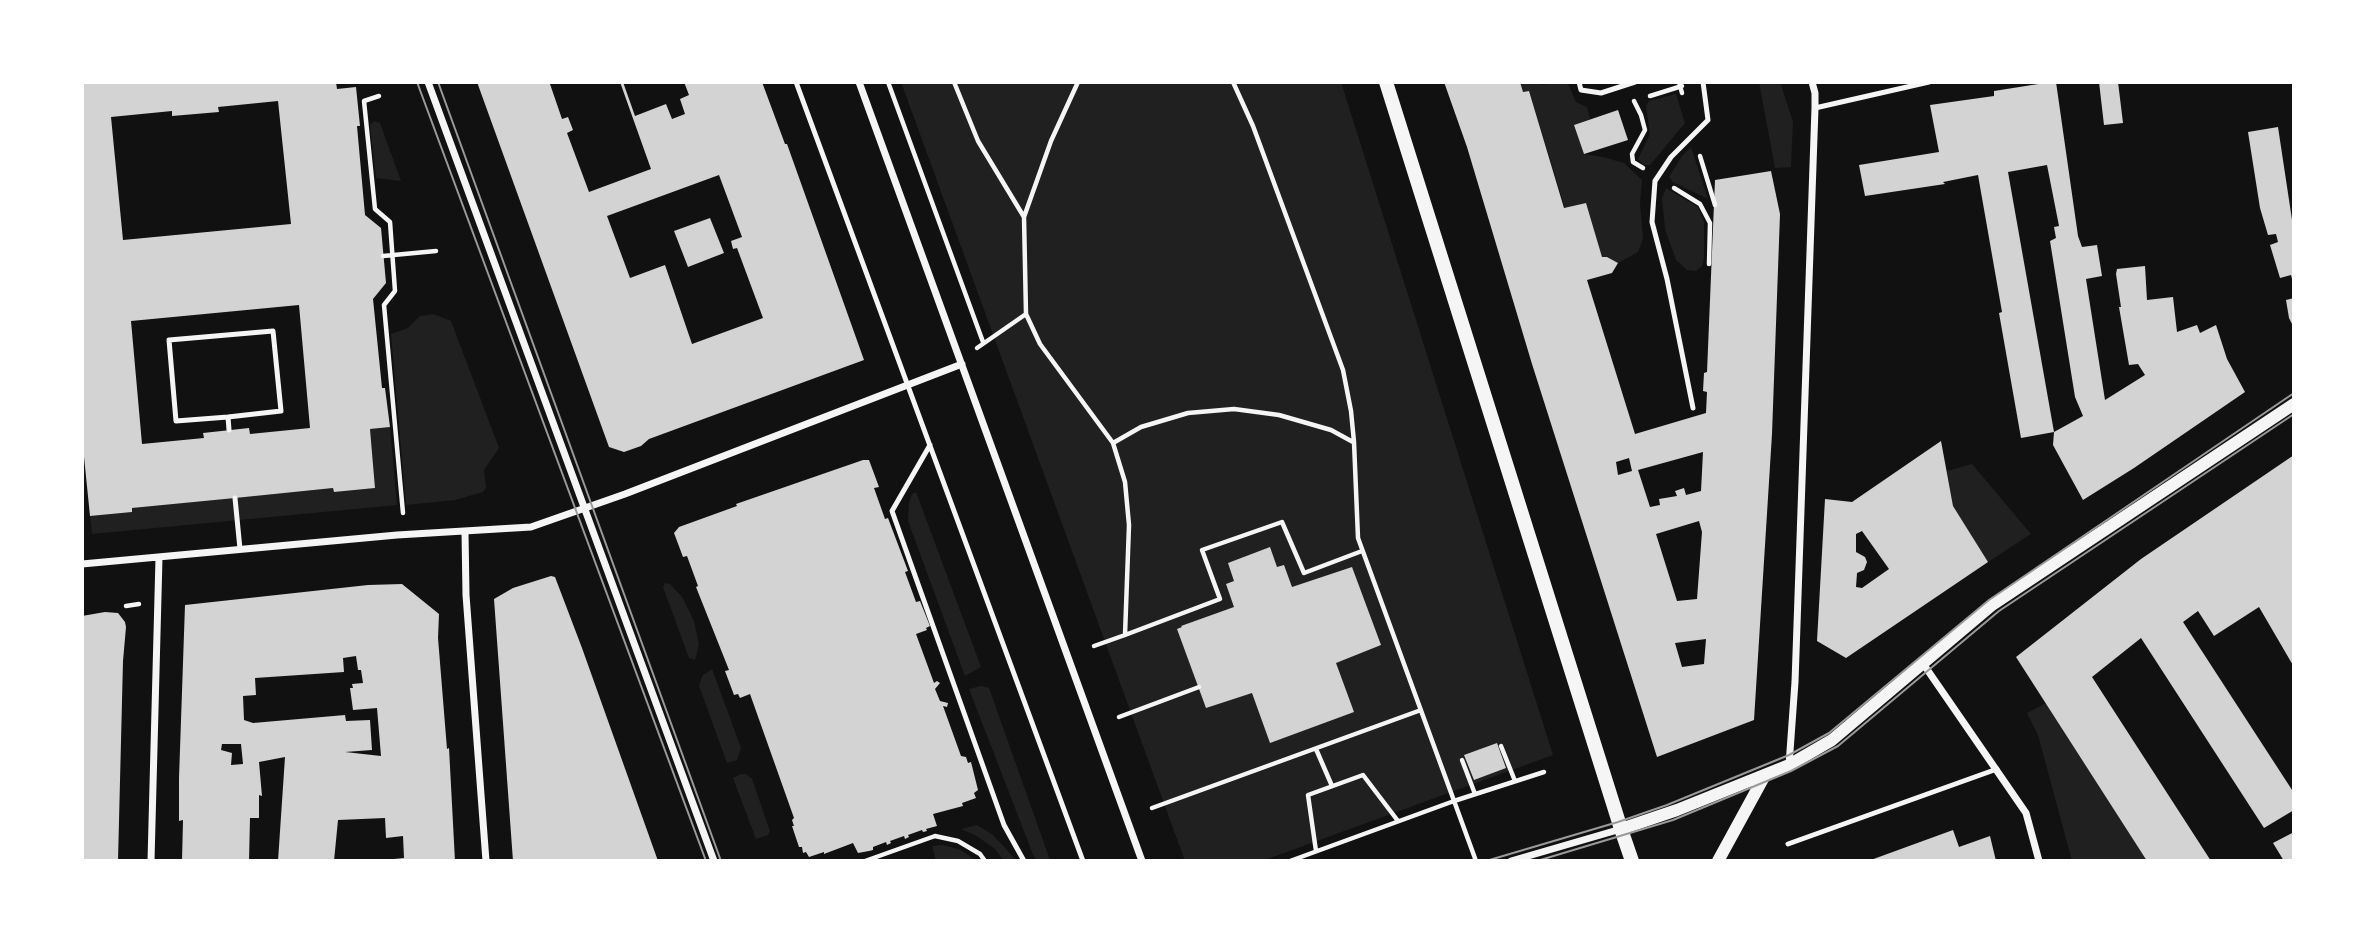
<!DOCTYPE html>
<style>
body{margin:0}
#map{position:relative;width:2376px;height:943px;overflow:hidden;background:#111;font-family:Mulish,sans-serif}
canvas{display:block}
.frame{position:absolute;inset:0;border:84px solid #fff;pointer-events:none}
</style>
<div id="map">
<canvas width="2376" height="943"></canvas>
<div class="frame"></div>
</div>
<script>
const ctx = document.querySelector('canvas').getContext('2d');
ctx.lineJoin = 'round';
function fill(path, color) { ctx.fillStyle = color; ctx.fill(path, 'evenodd'); }
const poly = rows => new Path2D(rows.map(r => 'M' + r).join(''));
function trace(path, color, width, dash) { ctx.strokeStyle = color; ctx.lineWidth = width; ctx.lineCap = dash ? 'butt' : 'round'; ctx.setLineDash(dash || []); ctx.stroke(path); }
fill(poly([
 [901,82,1341,82,1553,755,1262,861,1185,861],
 [1520,82,1540,82,1541,85,1567,82,1576,102,1587,107,1590,119,1575,125,1584,154,1603,157,1624,163,1642,180,1640,203,1643,239,1638,252,1618,263,1607,257,1602,257,1586,203,1565,208,1529,91,1523,92],
 [1759,82,1780,82,1793,122,1791,167,1775,168],
 [1676,94,1685,123,1650,165,1644,165,1638,159,1650,134,1646,106,1649,101],
 [374,121,380,123,401,181,376,178,370,125],
 [1691,147,1708,199,1673,182,1669,177,1682,156],
 [1666,188,1698,207,1704,222,1704,258,1702,266,1696,271,1687,270,1676,260,1665,229,1662,198],
 [433,314,451,321,499,448,484,470,486,488,483,492,455,500,406,505,391,334,408,328,420,316],
 [390,427,397,505,92,534,90,516,132,512,132,508,333,488,334,492,375,488,370,429],
 [1972,464,2031,534,1988,562,1953,506,1947,471],
 [916,492,981,667,965,676,908,521,909,503,912,494],
 [665,583,670,584,682,597,694,621,699,645,695,660,689,658,663,587],
 [712,669,741,748,737,760,727,763,699,686,702,676],
 [981,686,989,688,1050,860,1039,861,1034,857,969,689],
 [2046,703,2147,861,2072,861,2038,735,2027,713],
 [741,774,746,774,752,779,770,831,768,835,756,839,733,778],
 [977,825,993,835,1017,861,1004,861,994,848,975,835,961,829],
 [943,845,961,850,977,861,936,861,932,846]
]), '#202020');
fill(poly([
 [82,82,336,82,337,89,356,87,360,126,357,126,365,215,381,228,386,283,373,299,382,388,385,388,390,427,370,429,375,488,334,492,333,488,235,498,132,508,132,512,90,516,82,437],
 [278,101,291,224,123,240,111,117,172,111,172,116,219,112,218,107],
 [299,305,310,428,250,434,249,428,203,433,204,438,142,444,131,321],
 [477,82,554,82,550,84,562,119,568,117,573,130,567,133,589,192,651,169,620,82,623,82,635,116,666,104,672,119,685,114,680,99,689,95,684,82,762,82,785,144,787,144,864,360,649,439,641,446,624,452,609,447],
 [719,175,742,237,731,241,733,249,737,248,763,318,692,344,665,265,630,278,607,216],
 [1444,82,1520,82,1523,92,1529,91,1564,208,1586,203,1602,257,1607,257,1618,263,1612,273,1587,280,1635,434,1706,413,1707,392,1703,391,1704,373,1707,372,1715,180,1771,171,1780,214,1772,434,1754,720,1657,757,1532,364,1467,147],
 [1703,452,1701,491,1686,495,1684,488,1675,491,1677,496,1659,499,1660,505,1650,507,1638,470],
 [1629,458,1632,471,1618,475,1616,462],
 [1699,521,1702,532,1697,599,1677,601,1656,534],
 [1706,639,1704,664,1682,667,1675,643],
 [2051,82,2056,82,2078,236,2082,247,2097,245,2102,276,2086,279,2105,400,2145,375,2138,364,2129,365,2119,307,2121,307,2116,274,2117,269,2145,266,2147,300,2173,297,2177,332,2197,325,2200,333,2216,325,2227,359,2245,392,2134,468,2083,500,2053,445,2054,432,2083,416,2075,397,2050,241,2056,238,2054,227,2059,226,2047,165,2008,172,2054,432,2021,438,1999,313,2002,312,1978,175,1943,182,1945,184,1865,196,1859,165,1939,152,1930,105,1994,96,1994,91],
 [2099,82,2118,82,2123,123,2104,125],
 [1618,110,1628,140,1584,154,1574,125],
 [2278,127,2294,233,2293,283,2291,275,2280,278,2270,245,2278,242,2276,234,2268,235,2260,208,2248,132],
 [710,218,724,253,688,267,674,231],
 [2294,298,2294,328,2289,318,2286,300],
 [1941,441,1953,506,1988,562,1846,658,1817,641,1825,499,1852,502],
 [1862,531,1889,569,1862,588,1856,587,1857,573,1864,570,1867,562,1865,557,1856,552,1856,534],
 [2294,455,2294,667,2259,607,2214,636,2198,611,2183,622,2294,793,2294,810,2264,828,2141,638,2092,677,2211,861,2147,861,2016,657,2141,559],
 [863,460,869,460,879,487,874,488,885,519,888,518,908,571,905,572,916,602,920,601,930,626,926,628,927,630,916,634,934,683,937,681,940,683,935,689,940,701,948,703,947,707,943,706,961,756,966,757,968,763,971,762,978,790,974,793,976,798,962,803,963,806,933,814,937,826,926,829,927,831,923,832,922,830,908,835,909,837,905,839,904,836,890,841,891,843,887,845,886,842,873,847,873,850,869,851,858,853,853,843,824,854,824,852,809,857,806,852,803,853,802,847,799,847,792,826,794,826,792,820,794,818,750,694,740,698,738,694,734,695,725,671,729,670,696,587,698,586,687,556,683,557,674,533,679,527,737,506,736,504],
 [1270,547,1277,567,1284,565,1292,587,1352,567,1381,645,1336,663,1354,712,1270,743,1252,693,1206,708,1177,629,1182,627,1181,626,1234,607,1226,584,1234,581,1228,563],
 [551,576,555,577,582,648,658,861,513,861,494,599,513,588],
 [402,584,439,614,438,638,447,749,449,748,455,861,394,861,394,859,404,858,403,836,386,838,385,818,338,820,334,861,278,861,285,757,259,762,262,796,259,795,259,818,250,818,249,861,182,861,183,820,179,821,179,778,185,605,368,585],
 [356,656,358,670,361,670,363,683,352,684,353,688,350,688,353,710,377,708,381,756,345,752,372,750,370,720,346,721,345,715,253,723,244,720,243,696,256,695,255,678,344,672,343,658],
 [222,744,241,744,243,764,231,765,232,753,221,750],
 [105,612,118,613,125,622,126,627,123,661,118,861,82,861,82,616],
 [1497,743,1506,768,1474,780,1464,755],
 [1953,830,1959,847,1990,836,1996,861,1868,861],
 [2294,832,2294,861,2284,861,2273,843]
]), '#d3d3d3');
trace(poly([
 [888,82,983,342],
 [954,82,978,141,1024,217,1026,314],
 [1233,82,1253,126,1343,370,1351,411,1354,442,1358,538,1476,861],
 [1679,82,1682,93],
 [379,96,364,101,375,209,390,222,395,291,384,305,403,513],
 [1650,96,1682,86],
 [1634,101,1641,115,1645,130,1632,154,1633,162,1643,168],
 [1700,156,1715,205],
 [1674,188,1700,204,1710,223,1709,264],
 [1024,217,1051,141,1078,82],
 [383,256,436,251],
 [977,348,1026,314,1040,344,1113,443,1141,427,1188,413,1234,409,1279,415,1331,430,1353,442],
 [126,606,139,604],
 [1125,635,1220,599,1202,550,1282,522,1304,573,1362,551],
 [1094,646,1125,635,1129,525,1125,482,1113,443],
 [1119,717,1199,687],
 [1501,746,1515,781],
 [1316,749,1332,786],
 [1462,760,1475,794],
 [1152,808,1421,710],
 [1316,851,1308,795,1363,775,1398,821],
 [865,861,935,836,958,841,980,854,985,861],
 [1290,861,1454,801,1544,772]
]), '#f5f5f5', 4.5);
trace(poly([
 [796,82,1083,861],
 [1579,82,1581,90,1601,93,1635,82],
 [1815,108,1929,82],
 [1693,408,1667,279,1652,222,1655,181,1671,157,1708,120,1703,82],
 [228,417,176,421,169,340,273,331,281,411,228,417,229,430],
 [930,445,892,511,1004,825,1024,861],
 [235,498,240,549],
 [1788,844,1997,769]
]), '#f5f5f5', 5);
trace(poly([
 [428,82,714,861],
 [859,82,1142,861],
 [465,532,466,595,486,861],
 [82,564,397,535,531,527,625,494,962,364],
 [1924,665,2026,813,2039,861],
 [1789,765,1795,682,1815,108,1815,93,1812,82],
 [151,861,159,558],
 [1511,861,1621,829]
]), '#f5f5f5', 7);
trace(poly([
 [1621,829,1677,810,1789,765,1832,740,1992,605,2294,404],
 [1718,861,1765,775]
]), '#f5f5f5', 12);
trace(poly([
 [1386,82,1621,829,1632,861]
]), '#f5f5f5', 14);
trace(poly([
 [417,82,706,861],
 [438,82,721,861],
 [1486,861,1618,822,1667,805,1789,755,1829,733,1989,600,2294,393],
 [1537,861,1673,820,1791,771,1838,746,1999,611,2294,414]
]), '#9a9a9a', 2);
</script>
